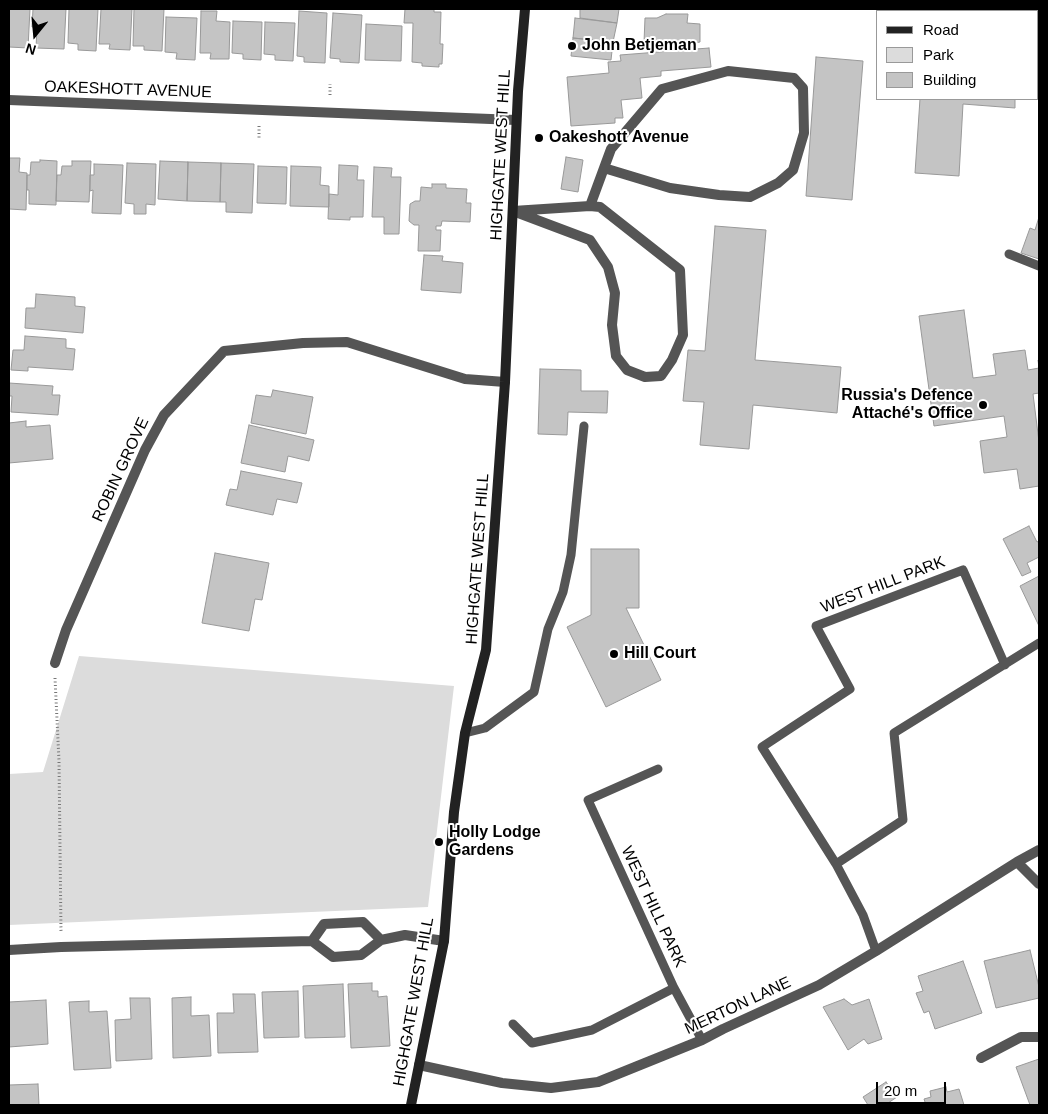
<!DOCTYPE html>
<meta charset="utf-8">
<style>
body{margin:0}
#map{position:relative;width:1048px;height:1114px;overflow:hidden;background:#fff;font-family:Helvetica,sans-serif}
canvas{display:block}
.frame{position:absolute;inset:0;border:10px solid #000;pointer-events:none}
.legend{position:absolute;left:876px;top:10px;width:162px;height:90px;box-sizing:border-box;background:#fff;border:1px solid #999;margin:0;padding:6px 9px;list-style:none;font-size:15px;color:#000}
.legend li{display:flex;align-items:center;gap:10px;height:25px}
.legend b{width:25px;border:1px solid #999}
.north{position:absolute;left:10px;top:10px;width:50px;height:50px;-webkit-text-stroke:4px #fff;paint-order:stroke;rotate:197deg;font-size:14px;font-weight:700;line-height:20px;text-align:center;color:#000}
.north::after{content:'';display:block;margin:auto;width:18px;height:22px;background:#000;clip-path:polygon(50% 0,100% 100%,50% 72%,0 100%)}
.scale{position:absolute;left:876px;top:1082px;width:70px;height:22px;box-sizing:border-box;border:2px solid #000;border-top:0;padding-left:6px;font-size:15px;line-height:18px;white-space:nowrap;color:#000;-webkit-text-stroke:4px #fff;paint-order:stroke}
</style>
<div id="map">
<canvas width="1048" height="1114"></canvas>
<div class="frame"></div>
<ul class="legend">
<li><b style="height:6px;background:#222"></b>Road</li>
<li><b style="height:14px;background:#dcdcdc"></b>Park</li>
<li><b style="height:14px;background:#c4c4c4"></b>Building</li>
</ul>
<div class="north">N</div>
<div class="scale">20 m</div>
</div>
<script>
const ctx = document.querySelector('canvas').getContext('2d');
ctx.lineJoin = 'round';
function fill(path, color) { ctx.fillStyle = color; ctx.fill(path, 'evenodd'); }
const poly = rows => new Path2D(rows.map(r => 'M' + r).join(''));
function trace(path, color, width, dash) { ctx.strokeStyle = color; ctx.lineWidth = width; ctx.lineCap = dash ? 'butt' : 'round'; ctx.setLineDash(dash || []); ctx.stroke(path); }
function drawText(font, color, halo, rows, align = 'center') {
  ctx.font = font + ' Helvetica,sans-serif'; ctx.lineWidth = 4; ctx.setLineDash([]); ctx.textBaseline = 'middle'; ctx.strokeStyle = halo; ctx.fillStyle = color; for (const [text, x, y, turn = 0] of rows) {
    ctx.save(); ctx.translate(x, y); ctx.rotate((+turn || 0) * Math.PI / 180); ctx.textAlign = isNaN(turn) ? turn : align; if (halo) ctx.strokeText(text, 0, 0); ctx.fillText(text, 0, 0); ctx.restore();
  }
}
fill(poly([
 [79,656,454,686,428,907,9,925,9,774,43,772]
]), '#dcdcdc');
const building = poly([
 [9,9,30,9,28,48,9,47,9,9],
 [33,9,66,9,64,49,36,48,37,27,32,27,33,9],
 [69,9,98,9,96,51,78,50,78,44,68,43,69,9],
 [101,9,132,9,130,50,109,49,110,44,99,44,101,9],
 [134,9,164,9,162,51,144,50,144,46,133,46,134,9],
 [405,9,434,9,434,12,441,12,440,44,443,44,442,64,439,64,439,67,422,66,422,63,412,62,413,23,404,23,405,9],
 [580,9,619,9,617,23,580,18,580,9],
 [201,11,217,11,216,21,230,22,229,59,210,59,211,53,200,53,201,11],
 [299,11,327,13,325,63,304,62,304,57,297,56,299,11],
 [333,13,362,15,359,63,340,62,340,59,330,58,333,13],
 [666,14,688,14,687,23,700,24,700,42,688,44,644,42,645,18,657,18,666,14],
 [166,17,197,18,195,60,176,59,177,53,165,52,166,17],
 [575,18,617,23,613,42,573,38,575,18],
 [233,21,262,22,261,60,243,59,243,54,232,53,233,21],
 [265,22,295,23,293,61,275,60,275,55,264,54,265,22],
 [366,24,402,26,401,61,365,60,366,24],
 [573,38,613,42,611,60,571,56,573,38],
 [709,48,711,67,661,71,661,76,640,78,642,98,621,100,623,118,615,118,615,123,571,126,567,77,609,73,608,62,621,61,620,55,709,48],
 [816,57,863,61,852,200,806,196,816,57],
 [920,99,1015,99,1015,108,963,104,959,176,915,173,920,99],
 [566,157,583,160,578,192,561,189,566,157],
 [9,158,20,158,19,172,27,173,26,210,9,209,9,158],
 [40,160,57,161,56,205,29,204,29,190,27,190,27,175,30,175,31,162,40,162,40,160],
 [72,161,91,161,89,202,56,201,57,175,61,175,62,166,72,166,72,161],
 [160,161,188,162,187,201,158,199,160,161],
 [188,162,221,163,220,202,187,201,188,162],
 [127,163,156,164,155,205,146,204,146,214,134,214,134,204,125,203,127,163],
 [221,163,254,164,252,213,226,212,226,202,220,202,221,163],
 [94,164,123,165,121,214,92,213,93,190,90,191,90,175,94,175,94,164],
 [339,165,358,166,357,180,364,180,363,217,350,217,350,220,328,219,329,194,338,195,339,165],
 [258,166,287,167,286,204,257,203,258,166],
 [291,166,321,167,320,185,329,186,329,207,290,206,291,166],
 [374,167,392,168,391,177,401,177,399,234,384,234,384,217,372,217,374,167],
 [432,184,446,184,446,188,467,189,466,203,471,203,470,222,442,221,441,226,436,226,436,230,441,230,440,251,418,251,419,225,414,225,409,221,410,204,415,201,420,201,421,187,432,188,432,184],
 [1039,217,1039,259,1021,253,1030,228,1035,230,1039,217],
 [715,226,766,230,755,360,841,367,837,413,753,405,749,449,700,445,704,402,683,401,688,350,705,351,715,226],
 [424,255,443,256,442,261,463,263,461,293,421,290,424,255],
 [36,294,75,297,75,306,85,307,83,333,25,328,26,308,35,308,36,294],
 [964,310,973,378,996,375,993,354,1025,350,1028,370,1039,368,1038,360,1039,359,1039,393,1033,394,1039,442,1039,486,1020,489,1017,469,984,473,980,441,1007,437,1004,416,934,426,919,316,964,310],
 [25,336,66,339,66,348,75,349,73,370,28,367,28,371,11,370,13,350,24,350,25,336],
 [540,369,581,370,581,391,608,391,607,413,568,412,567,435,538,434,540,369],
 [9,383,53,386,52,395,60,395,58,415,11,412,12,396,9,396,9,383],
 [273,390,313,397,306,434,251,423,256,395,271,397,273,390],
 [26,421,26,427,50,425,53,459,9,463,9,423,26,421],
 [249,425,314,440,309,461,288,456,285,472,241,463,249,425],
 [241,471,302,483,297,503,277,499,273,515,226,505,230,489,237,490,241,471],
 [1029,526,1037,542,1039,541,1039,557,1027,563,1031,572,1022,576,1003,539,1029,526],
 [591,549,639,549,639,608,626,608,661,680,606,707,567,627,591,615,591,549],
 [215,553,269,563,262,600,255,599,249,631,202,623,215,553],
 [1039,576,1039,626,1020,586,1039,576],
 [1030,950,1039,987,1039,998,996,1008,984,961,1030,950],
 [963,961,982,1013,935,1029,929,1011,924,1013,916,993,923,991,918,976,963,961],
 [372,983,372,991,378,991,378,997,387,996,390,1046,351,1048,348,984,372,983],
 [343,984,345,1037,305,1038,303,986,343,984],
 [298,991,299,1037,264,1038,262,992,298,991],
 [233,994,255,994,258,1052,218,1053,217,1013,234,1013,233,994],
 [191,997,191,1016,209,1015,211,1056,173,1058,172,998,191,997],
 [130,998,150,998,152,1059,116,1061,115,1020,131,1019,130,998],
 [844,999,852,1005,869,999,882,1039,868,1044,864,1039,848,1050,823,1007,844,999],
 [46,1000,48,1044,9,1047,9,1002,46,1000],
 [89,1001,89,1012,107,1011,111,1068,74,1070,69,1002,89,1001],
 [1039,1059,1039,1105,1030,1105,1016,1067,1039,1059],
 [886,1082,897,1097,885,1105,868,1105,863,1097,886,1082],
 [38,1084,39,1105,9,1105,9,1085,38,1084],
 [946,1087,947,1092,959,1089,964,1105,926,1105,924,1099,931,1097,930,1091,946,1087]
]);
fill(building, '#c4c4c4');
trace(building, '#999', 1);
trace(poly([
 [330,95,330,84],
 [259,126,259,138],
 [55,678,59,761,61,932]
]), '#777', 3, [1, 2.5]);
trace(poly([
 [1009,254,1039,266],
 [465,733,485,728,534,692,548,629,563,592,571,555,584,426],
 [658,769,588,800,674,988,702,1040],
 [836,864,762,747,850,689,816,626,963,570,1005,665],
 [876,951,863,915,836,864,903,820,894,733,1039,643],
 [513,1024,532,1043,592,1030,674,988]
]), '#555', 9);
trace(poly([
 [9,100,516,120],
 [590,206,611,149,662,89,728,71,794,78,803,88,804,133,793,170,778,183,750,197,719,195,670,188,604,168],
 [590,206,600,207,680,270,683,335,672,360,661,376,645,377,627,370,616,356,612,325,615,293,608,267,590,240,513,211,590,206],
 [55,663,66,630,145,450,164,415,224,351,303,343,347,342,465,379,505,382],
 [1017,862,1039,884],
 [312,941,324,924,363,922,381,940],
 [9,950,61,947,312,941,333,957,361,955,381,940,405,935,444,941],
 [981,1058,1021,1037,1039,1037],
 [419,1065,502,1083,551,1088,598,1082,702,1040,723,1029,819,985,876,951,1017,862,1039,850]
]), '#555', 10);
trace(poly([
 [411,1105,444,941,454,812,465,733,486,650,505,382,518,91,525,9]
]), '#222', 10);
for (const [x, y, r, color] of [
 [572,46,5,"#000"],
 [539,138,5,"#000"],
 [983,405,5,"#000"],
 [614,654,5,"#000"],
 [439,842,5,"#000"]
]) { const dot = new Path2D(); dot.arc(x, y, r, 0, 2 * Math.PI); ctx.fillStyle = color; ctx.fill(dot); trace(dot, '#fff', 2); }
drawText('bold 16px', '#000', '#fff', [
 ["John Betjeman",582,46],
 ["Oakeshott Avenue",549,138],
 ["Russia's Defence",973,396,"right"],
 ["Attaché's Office",973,414,"right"],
 ["Hill Court",624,654],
 ["Holly Lodge",449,833],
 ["Gardens",449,851]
], 'left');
drawText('16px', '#000', '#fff', [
 ["OAKESHOTT AVENUE",128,90,2],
 ["HIGHGATE WEST HILL",501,155,-87],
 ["ROBIN GROVE",121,470,-65],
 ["HIGHGATE WEST HILL",478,559,-86],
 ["WEST HILL PARK",883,585,-21],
 ["WEST HILL PARK",653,907,65],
 ["HIGHGATE WEST HILL",414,1002,-80],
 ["MERTON LANE",738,1006,-25]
]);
</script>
